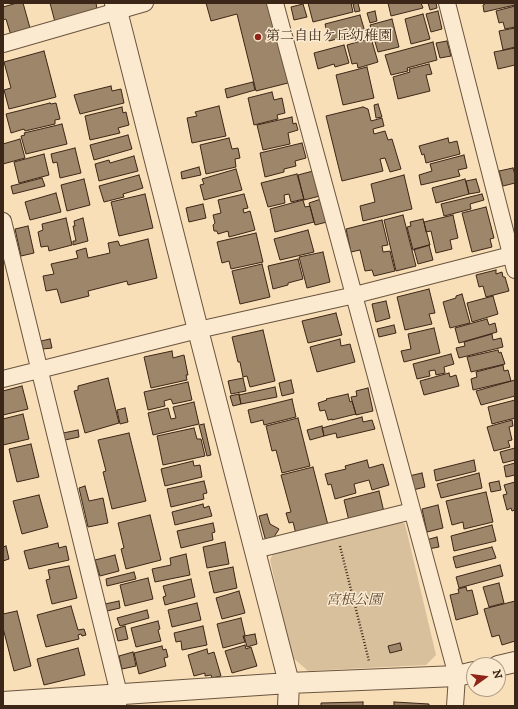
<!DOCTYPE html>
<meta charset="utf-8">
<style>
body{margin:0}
#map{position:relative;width:518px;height:709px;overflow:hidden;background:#f9dfb7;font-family:"IM FELL DW Pica",serif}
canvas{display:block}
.frame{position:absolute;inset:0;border:4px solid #3b2617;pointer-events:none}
.north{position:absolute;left:466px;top:657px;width:40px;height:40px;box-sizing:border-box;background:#fbead0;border:1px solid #ae9c86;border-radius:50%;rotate:76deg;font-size:11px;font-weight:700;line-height:16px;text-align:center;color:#3b2617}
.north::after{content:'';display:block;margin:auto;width:14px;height:18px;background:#8f2418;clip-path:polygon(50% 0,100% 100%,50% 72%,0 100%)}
</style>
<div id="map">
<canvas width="518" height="709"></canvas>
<div class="frame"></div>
<div class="north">N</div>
</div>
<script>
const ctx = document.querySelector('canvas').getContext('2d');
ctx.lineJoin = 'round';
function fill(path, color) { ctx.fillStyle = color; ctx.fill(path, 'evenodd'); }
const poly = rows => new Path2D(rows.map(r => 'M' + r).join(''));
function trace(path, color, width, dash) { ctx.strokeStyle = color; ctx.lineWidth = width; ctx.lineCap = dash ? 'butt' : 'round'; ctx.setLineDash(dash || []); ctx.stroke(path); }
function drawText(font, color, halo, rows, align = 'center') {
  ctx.font = font + ' "IM FELL DW Pica","Noto Serif JP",serif'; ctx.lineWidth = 3; ctx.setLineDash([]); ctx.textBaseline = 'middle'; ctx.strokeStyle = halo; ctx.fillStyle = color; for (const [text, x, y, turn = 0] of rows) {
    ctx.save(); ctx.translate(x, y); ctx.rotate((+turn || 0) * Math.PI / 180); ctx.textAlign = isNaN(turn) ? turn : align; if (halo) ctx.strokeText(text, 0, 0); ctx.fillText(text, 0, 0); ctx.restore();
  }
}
fill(poly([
 [397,519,405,524,436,655,426,665,308,671,292,657,270,560,274,552]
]), '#d9c09c');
const building = poly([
 [17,3,23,3,30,28,12,39,6,19,3,20,3,7,17,3],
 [50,3,96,3,97,9,55,22,50,3],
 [206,3,268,3,292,82,256,91,237,14,211,21,206,3],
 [308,3,351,3,353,12,313,22,308,3],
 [358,3,360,11,355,12,353,4,358,3],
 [388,3,421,3,423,8,391,16,388,3],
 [428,3,436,3,437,8,430,10,428,3],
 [485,3,515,3,515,5,484,12,483,5,485,4,485,3],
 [303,4,307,17,294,20,291,7,303,4],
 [515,6,515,27,505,29,503,22,499,23,496,11,515,6],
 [375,11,377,21,370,23,367,13,375,11],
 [438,11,442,29,431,32,426,14,438,11],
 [423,14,430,39,411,44,405,19,423,14],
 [360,15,365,32,329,41,325,24,360,15],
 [392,19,399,47,378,52,370,25,392,19],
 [515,28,515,47,503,50,499,31,515,28],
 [371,38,378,62,358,68,357,63,352,64,347,45,371,38],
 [447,41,451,56,440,58,436,43,447,41],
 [433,42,437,60,407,68,408,71,391,75,385,55,433,42],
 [344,45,349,63,335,67,334,64,318,69,314,53,344,45],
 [515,48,515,65,498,69,494,52,515,48],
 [44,51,56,97,9,109,4,90,11,88,4,62,44,51],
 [429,64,432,74,426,75,430,91,398,99,393,77,410,72,409,69,429,64],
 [367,67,374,98,343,105,336,75,367,67],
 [253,82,255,90,227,98,225,89,253,82],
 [111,86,112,91,121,89,124,103,80,114,74,95,111,86],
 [272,92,274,100,282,98,285,113,277,115,278,119,254,125,248,98,272,92],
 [50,103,51,104,56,103,60,119,55,120,55,124,25,131,24,129,11,133,6,114,50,103],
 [378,104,382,117,376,118,374,105,378,104],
 [219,106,226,136,192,143,187,118,197,116,195,112,219,106],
 [122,107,123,113,126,112,129,125,118,128,120,133,90,140,85,116,122,107],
 [363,107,368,109,371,121,382,118,384,126,373,129,374,134,385,131,388,140,392,139,401,169,390,172,385,158,380,159,383,171,342,181,326,116,363,107],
 [292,117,293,124,296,123,298,130,288,133,290,144,263,150,257,125,292,117],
 [62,124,67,144,26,154,21,136,25,135,24,133,62,124],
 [128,135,132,149,94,160,90,145,128,135],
 [229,138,232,149,238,148,240,158,235,159,236,167,206,174,200,145,229,138],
 [448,138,449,143,457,141,460,154,426,163,424,154,422,155,419,146,448,138],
 [20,139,25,158,3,164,3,144,20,139],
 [302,143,306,158,295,161,296,166,284,169,284,172,265,177,260,153,302,143],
 [75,148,81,173,60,178,57,162,53,163,51,154,75,148],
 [44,154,49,175,19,183,14,162,44,154],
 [464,155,467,168,458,170,460,176,421,185,419,175,432,171,430,164,464,155],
 [134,156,138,171,99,181,95,164,109,160,110,163,134,156],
 [199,167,201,175,182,179,181,172,199,167],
 [513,168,515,175,515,183,503,186,499,171,513,168],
 [236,169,242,190,204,200,200,185,204,184,202,179,236,169],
 [313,171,320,196,304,200,298,175,313,171],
 [297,174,304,199,291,202,289,194,284,195,285,203,268,207,261,183,297,174],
 [139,175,143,188,123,194,124,197,104,202,99,186,139,175],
 [404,175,412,209,363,221,360,206,375,202,371,184,404,175],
 [42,178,45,186,13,194,11,186,42,178],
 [84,179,90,205,67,211,61,185,84,179],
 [465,179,469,194,436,203,432,188,465,179],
 [476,179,480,192,469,194,466,181,476,179],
 [56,193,61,212,30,220,25,202,56,193],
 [145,194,153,228,119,236,111,202,145,194],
 [244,194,248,208,243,209,244,213,250,211,255,230,229,237,228,231,218,234,217,231,214,231,213,225,215,223,213,215,221,213,218,200,244,194],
 [482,194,484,200,470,204,471,209,444,216,441,204,482,194],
 [321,199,327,222,315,225,309,203,321,199],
 [303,200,305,207,310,206,314,222,275,232,270,209,303,200],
 [203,204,206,218,189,222,186,208,203,204],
 [486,207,494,238,490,239,492,247,472,252,462,213,486,207],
 [403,215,416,266,396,271,384,220,403,215],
 [453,215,458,238,450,240,452,249,436,253,431,231,426,232,424,222,453,215],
 [66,218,72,245,49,251,48,246,41,247,38,232,43,230,42,224,66,218],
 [83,218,88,241,73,245,73,241,76,241,73,226,75,226,74,221,83,218],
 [423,219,430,245,413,250,407,227,411,226,410,222,423,219],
 [382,220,388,245,382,246,383,252,390,251,395,271,374,276,372,270,365,271,360,250,351,252,346,229,382,220],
 [28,226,34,253,21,256,15,229,28,226],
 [308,230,314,252,280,260,274,239,308,230],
 [256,233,263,262,231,269,229,261,222,263,217,242,256,233],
 [148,239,157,278,128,285,127,281,88,291,89,296,61,303,57,289,46,291,43,276,54,274,51,264,78,258,76,251,86,248,88,258,110,253,108,243,118,241,120,246,148,239],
 [429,245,433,260,418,264,414,249,429,245],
 [323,252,330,282,307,288,299,257,323,252],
 [298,259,303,279,288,283,288,285,273,289,268,266,298,259],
 [262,264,270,297,240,304,232,271,262,264],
 [496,270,496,274,502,272,503,277,505,277,509,291,486,297,483,286,479,287,476,275,496,270],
 [429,289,435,313,429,314,432,324,405,330,397,297,429,289],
 [462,294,470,323,450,328,443,302,456,298,456,296,462,294],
 [493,296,498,314,472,322,467,303,493,296],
 [386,301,390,318,376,322,372,304,386,301],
 [336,313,342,335,308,343,302,321,336,313],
 [487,319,489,325,495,323,497,332,459,343,455,328,487,319],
 [394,325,396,333,379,337,377,329,394,325],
 [434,328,440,353,404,362,401,351,411,349,408,334,434,328],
 [263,330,275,381,250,387,247,376,243,377,240,362,238,362,232,337,263,330],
 [492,334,493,340,501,338,503,347,459,358,456,348,465,346,464,342,492,334],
 [50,339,52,348,43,349,41,341,50,339],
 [340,339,341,346,350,344,355,362,317,372,310,347,340,339],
 [498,350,499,353,501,352,505,364,471,372,467,357,498,350],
 [172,351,173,358,184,355,188,375,186,375,187,380,151,388,144,357,172,351],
 [451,354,454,364,444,367,445,373,436,375,435,370,429,371,430,376,417,379,413,364,451,354],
 [503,365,504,371,508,370,511,381,473,390,471,379,477,377,476,372,503,365],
 [449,373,450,377,456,375,459,386,424,395,420,381,449,373],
 [108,378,119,423,85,433,74,391,78,390,78,386,108,378],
 [243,378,246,391,231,394,228,381,243,378],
 [291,380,294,393,282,396,279,383,291,380],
 [515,380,515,396,481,405,476,391,515,380],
 [188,382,192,400,173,404,171,399,164,401,165,406,148,410,144,392,188,382],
 [22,386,28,409,3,415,3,391,22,386],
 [275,387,277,397,241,404,239,395,275,387],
 [368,388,373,411,356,415,351,397,357,396,356,391,368,388],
 [239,394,241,404,233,406,230,396,239,394],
 [348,394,350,402,352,401,356,414,332,420,332,419,328,420,325,410,320,411,318,403,327,400,326,399,348,394],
 [292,399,296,417,264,425,263,420,251,423,248,410,292,399],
 [515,400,515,418,492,424,488,407,515,400],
 [194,402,199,424,153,435,148,413,168,408,171,419,176,418,173,407,194,402],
 [125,408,128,422,120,424,117,410,125,408],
 [23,414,29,439,3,445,3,419,23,414],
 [362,417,363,422,372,420,375,429,337,438,336,433,324,436,322,428,362,417],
 [298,418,310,466,282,473,276,450,272,451,266,426,298,418],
 [512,420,513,426,509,427,512,440,508,441,510,447,494,451,487,427,512,420],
 [204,424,211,455,207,456,199,425,204,424],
 [322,426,324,436,310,440,307,430,322,426],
 [194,428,197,439,201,439,205,456,163,465,157,436,194,428],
 [78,430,79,437,65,440,63,433,78,430],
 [129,433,146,501,112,509,103,472,106,471,98,440,129,433],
 [31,444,39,477,17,482,9,449,31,444],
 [515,448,515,460,503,463,500,452,515,448],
 [367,460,369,468,383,464,389,485,372,490,369,480,354,484,356,493,335,499,331,484,328,485,325,474,346,469,345,466,367,460],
 [474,460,476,471,436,481,434,470,474,460],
 [193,461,194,466,200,465,202,477,165,486,161,469,193,461],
 [515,463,515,475,506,477,504,466,515,463],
 [313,467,329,529,296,534,293,522,289,523,286,513,291,512,281,475,313,467],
 [422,473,425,487,413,490,409,476,422,473],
 [479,473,482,488,441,498,437,484,479,473],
 [204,481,207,493,203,494,204,499,171,507,167,489,204,481],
 [499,481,501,490,491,492,489,483,499,481],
 [515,482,515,510,512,511,511,508,507,510,503,495,507,494,504,485,515,482],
 [85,486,89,501,103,498,108,523,88,527,79,488,85,486],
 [379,491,384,512,349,521,344,500,379,491],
 [486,492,493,522,464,529,463,522,452,525,446,501,486,492],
 [39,495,48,527,22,534,13,501,39,495],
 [203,504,204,508,209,506,212,516,175,525,172,512,203,504],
 [438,505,443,528,427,532,422,509,438,505],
 [267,514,270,524,279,529,271,542,265,538,259,516,267,514],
 [150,515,161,560,126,569,121,549,124,548,118,523,150,515],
 [213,523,215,532,212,533,213,540,181,548,177,531,213,523],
 [492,525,496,541,454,551,451,536,492,525],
 [437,537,439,547,428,549,426,540,437,537],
 [225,542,229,564,207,568,203,547,225,542],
 [58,543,59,548,66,546,69,560,29,569,24,551,58,543],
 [6,546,9,559,3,561,3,547,6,546],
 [492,547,496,558,456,568,453,557,492,547],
 [186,554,190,575,155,582,152,569,171,565,170,558,186,554],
 [115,555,119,571,100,576,95,560,115,555],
 [500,565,503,576,459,588,456,577,500,565],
 [69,566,77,598,52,604,46,580,50,579,48,570,69,566],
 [233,567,237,588,214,593,209,572,233,567],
 [134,572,136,579,107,586,106,579,134,572],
 [148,578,153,599,125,606,120,585,148,578],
 [191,579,195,597,165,605,163,597,166,596,163,586,191,579],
 [499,583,504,603,489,607,483,587,499,583],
 [466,587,467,591,472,590,478,614,456,620,450,595,459,593,458,589,466,587],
 [239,591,245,613,222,619,216,598,239,591],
 [119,601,120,608,107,611,105,604,119,601],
 [515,601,515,641,502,645,499,635,492,637,484,609,515,601],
 [197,603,201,620,172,627,168,610,197,603],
 [71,606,78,630,84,629,86,635,82,636,81,634,78,635,79,639,46,647,37,615,71,606],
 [147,610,149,618,120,626,117,618,147,610],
 [17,611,31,666,14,671,3,628,3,614,17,611],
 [241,618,245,635,243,636,245,642,223,648,217,624,241,618],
 [158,621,160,629,158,630,161,641,136,647,131,628,158,621],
 [125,626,128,639,118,641,115,629,125,626],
 [203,626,207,645,182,650,181,641,176,642,174,633,203,626],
 [255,634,257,644,247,647,244,636,255,634],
 [400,643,402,650,390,653,388,646,400,643],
 [245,645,246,649,251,647,257,666,232,673,225,651,245,645],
 [162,646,163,650,166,649,168,657,164,658,166,666,139,674,134,653,162,646],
 [78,648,85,675,44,685,37,659,78,648],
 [207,649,208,654,214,652,221,676,212,678,211,675,205,676,205,673,194,676,188,655,207,649],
 [133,652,136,666,122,669,119,656,133,652],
 [363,702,363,706,321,706,321,703,363,702],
 [394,702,429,704,429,706,394,706,394,702]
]);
fill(building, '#9e866a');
trace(building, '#3b2617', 1);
const minor = poly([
 [275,3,457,676,455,706],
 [447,3,515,270],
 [3,44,145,3],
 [3,221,119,694,118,706],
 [3,379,198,330,355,295,515,254],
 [255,550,412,511]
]);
const tertiary = poly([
 [115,3,198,330,289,683,288,706],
 [498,666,515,662],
 [3,702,289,683,457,676,474,672]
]);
trace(minor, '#6a543f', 18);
trace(tertiary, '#6a543f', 22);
trace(poly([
 [340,546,369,661]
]), '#3b2617', 2.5, [1, 2]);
trace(minor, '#fbead0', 16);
trace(tertiary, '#fbead0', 20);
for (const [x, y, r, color] of [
 [258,37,4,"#8f2418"]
]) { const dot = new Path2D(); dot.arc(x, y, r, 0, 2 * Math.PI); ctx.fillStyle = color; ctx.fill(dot); trace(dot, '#fbead0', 1.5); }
drawText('14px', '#3b2617', '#fbead0', [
 ["第二自由ケ丘幼稚園",266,37]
], 'left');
drawText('italic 14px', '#624c38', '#fbead0', [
 ["宮根公園",354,601]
]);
</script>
